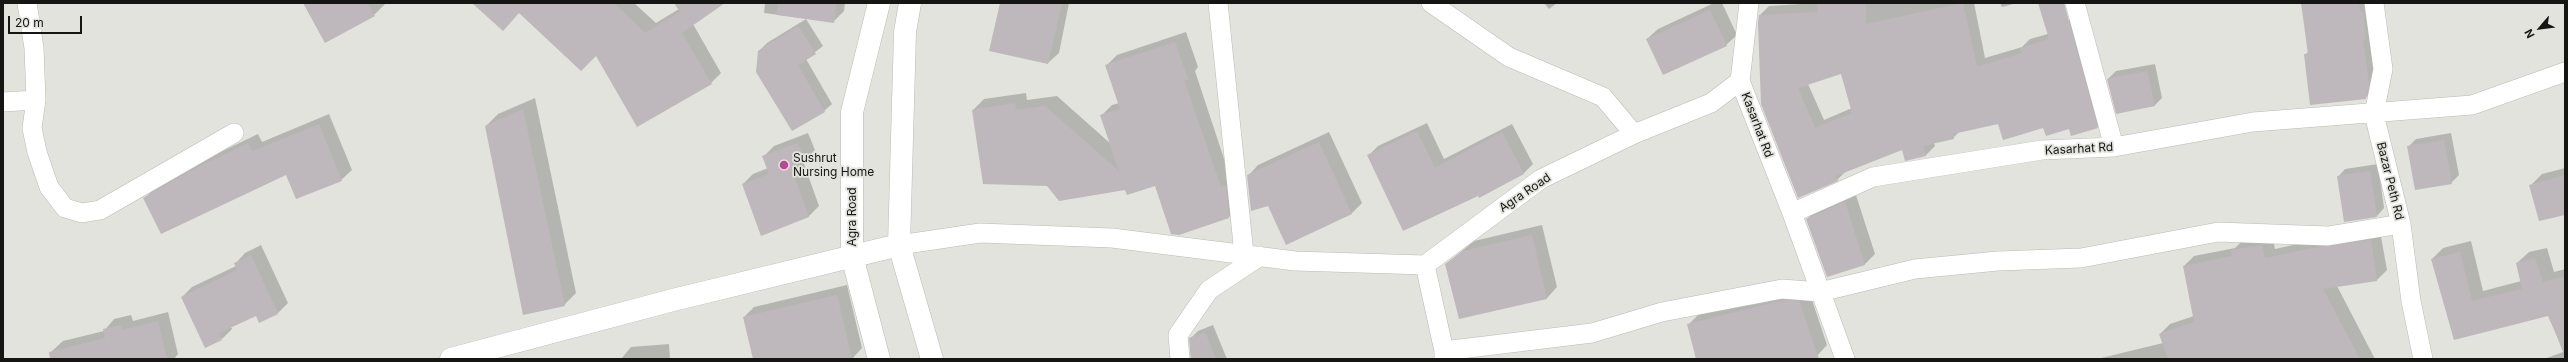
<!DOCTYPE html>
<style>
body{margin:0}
#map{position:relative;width:2568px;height:362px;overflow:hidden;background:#e2e3dc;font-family:Inter,sans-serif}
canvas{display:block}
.frame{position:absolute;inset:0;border:4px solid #151613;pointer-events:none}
.north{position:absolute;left:2520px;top:8px;width:40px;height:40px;-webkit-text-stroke:3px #e2e3dc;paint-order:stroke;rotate:242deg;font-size:11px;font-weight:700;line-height:16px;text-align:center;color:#151613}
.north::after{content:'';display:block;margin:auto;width:14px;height:18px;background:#151613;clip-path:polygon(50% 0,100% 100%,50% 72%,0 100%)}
.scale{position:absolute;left:8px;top:16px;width:74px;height:18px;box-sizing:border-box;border:2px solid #151613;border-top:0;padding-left:5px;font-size:12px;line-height:14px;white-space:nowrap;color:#151613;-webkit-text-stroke:3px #e2e3dc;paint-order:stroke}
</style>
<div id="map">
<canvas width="2568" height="362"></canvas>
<div class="frame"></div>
<div class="north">N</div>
<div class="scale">20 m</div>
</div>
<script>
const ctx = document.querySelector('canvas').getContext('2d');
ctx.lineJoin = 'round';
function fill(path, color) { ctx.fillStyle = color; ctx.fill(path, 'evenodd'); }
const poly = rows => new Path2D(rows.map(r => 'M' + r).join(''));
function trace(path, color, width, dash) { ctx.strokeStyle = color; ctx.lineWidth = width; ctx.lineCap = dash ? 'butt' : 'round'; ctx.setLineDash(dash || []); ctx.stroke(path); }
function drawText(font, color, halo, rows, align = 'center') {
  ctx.font = font + ' Inter,sans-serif'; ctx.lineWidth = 3.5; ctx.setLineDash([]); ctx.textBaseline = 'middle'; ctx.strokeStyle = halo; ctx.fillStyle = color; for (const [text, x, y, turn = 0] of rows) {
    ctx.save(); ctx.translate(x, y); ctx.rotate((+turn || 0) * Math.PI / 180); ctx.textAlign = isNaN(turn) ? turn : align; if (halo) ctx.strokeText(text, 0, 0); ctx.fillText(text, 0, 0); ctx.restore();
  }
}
fill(poly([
 [304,3,386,3,374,15],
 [474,3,634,3,656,23,679,9,675,3,723,3,693,24,721,73,711,83,596,54,520,12],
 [765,3,845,3,844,11,833,22,764,13],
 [1001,3,1069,3,1059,53,1048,63],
 [1544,3,1557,3,1549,9],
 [1714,3,1722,3,1737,35,1726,45,1647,39,1658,29],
 [1818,3,1974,3,1985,58,2022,47,2030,39,2048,34,2057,24,2079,17,2106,119,2097,127,2069,128,1999,123,1959,132,1953,138,1934,143,1935,146,1926,155,1902,149,1846,171,1837,180,1760,15,1769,6],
 [1841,73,1852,108,1824,120,1808,84],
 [2000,3,2017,3,2002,7],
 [2302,3,2369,3,2377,75,2374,89,2365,98,2305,55,2309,51],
 [806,19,823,46,806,59,832,104,824,111,759,51,767,43],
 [1186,32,1198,67,1195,71,1240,207,1229,217,1156,185,1126,189,1048,185,973,110,984,99,1026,93,1027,100,1057,96,1111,144,1101,116,1112,105,1119,103,1106,66,1117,55],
 [2155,64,2162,98,2154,106,2108,79,2116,71],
 [535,98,576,293,564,305,486,126,498,114],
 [329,114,352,170,341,180,287,174,145,198,155,188,204,160,258,134,262,142],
 [1427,123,1444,159,1512,124,1533,164,1524,173,1478,194,1368,156,1378,146],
 [1329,132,1362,203,1352,213,1268,204,1248,176,1258,165],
 [808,133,815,150,803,161,819,206,809,216,761,234,743,184,753,174,768,168,763,157,774,146],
 [2451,133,2459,175,2451,183,2408,147,2416,139],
 [2378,164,2384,208,2377,216,2338,177,2345,169],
 [2565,168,2565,214,2531,185,2542,174],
 [1855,192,1875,254,1865,264,1828,276,1807,219,1817,209],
 [1542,225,1557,287,1547,298,1460,318,1446,264,1474,241],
 [2380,231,2387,270,2377,280,2337,286,2375,359,2097,359,2163,343,2160,334,2170,324,2194,316,2184,266,2194,256,2235,248,2242,241,2272,235,2275,249,2329,237],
 [2471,241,2483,291,2521,281,2517,263,2529,252,2547,248,2554,272,2565,269,2565,359,2544,359,2563,352,2549,315,2454,339,2432,259,2443,248],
 [261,245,288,303,278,313,260,321,257,315,231,327,232,329,222,339,182,297,192,287,236,266,235,264,245,253],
 [847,285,862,348,852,359,754,359,744,317,754,307],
 [1809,291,1827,345,1817,356,1807,359,1697,359,1688,325,1699,314],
 [168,312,178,354,174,359,54,359,52,351,63,341,104,331,114,319,131,315,133,321],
 [1213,325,1227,359,1191,359,1190,339,1198,331],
 [669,344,670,359,621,359,631,347]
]), '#0003');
fill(poly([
 [303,3,367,3,375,16,325,43],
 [472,3,614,3,645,33,680,12,674,3,725,3,682,33,712,84,637,127,596,56,581,71,519,13,503,31],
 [778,3,836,3,834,23,777,15],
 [1000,3,1062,3,1048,64,989,51],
 [1817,3,1866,3,1866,24,1963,3,1977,67,2022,53,2020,48,2049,39,2038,3,2064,3,2098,128,2071,136,2069,129,2046,136,2043,128,2003,140,1998,124,1953,134,1954,139,1923,146,1926,156,1905,161,1902,150,1836,176,1838,181,1798,198,1761,104,1758,22,1759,15,1818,12],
 [1841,74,1852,113,1815,128,1798,88],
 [2301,3,2359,3,2360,12,2363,12,2366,39,2363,40,2369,84,2366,99,2310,105,2304,54,2308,54],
 [1710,10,1727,46,1663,75,1646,39],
 [798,26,816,54,798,65,825,112,792,131,756,72,758,51],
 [1175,42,1188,79,1184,80,1221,187,1226,185,1229,218,1179,235,1171,234,1155,186,1127,195,1125,190,1059,201,1047,186,983,184,972,110,1015,103,1016,110,1045,106,1119,171,1100,115,1120,109,1105,65],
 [2147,71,2155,106,2116,114,2107,79],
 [523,109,565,306,523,315,485,126],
 [319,124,342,181,296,199,286,175,161,234,143,198,192,170,248,143,252,151],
 [1417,131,1435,168,1502,132,1524,174,1479,198,1478,196,1403,231,1367,155],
 [2444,140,2452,184,2415,190,2407,146],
 [1319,142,1352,214,1286,245,1268,206,1251,211,1247,175],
 [798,143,805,161,791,167,809,217,761,236,742,184,769,174,762,156],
 [2370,171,2377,217,2344,222,2337,176],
 [2565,175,2565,215,2539,221,2529,185],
 [1845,202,1865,265,1827,277,1806,219],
 [1532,235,1547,299,1459,319,1445,264,1463,251],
 [2371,240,2377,281,2323,289,2360,359,2168,359,2159,334,2194,322,2183,266,2232,256,2231,250,2262,245,2265,258,2318,247],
 [2460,252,2472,301,2522,289,2516,263,2535,258,2543,282,2565,276,2565,355,2548,316,2454,340,2431,259],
 [251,255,278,314,259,323,256,316,219,333,222,340,205,348,181,297,237,270,234,263],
 [837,295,852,359,753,359,743,317],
 [1785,300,1799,301,1819,359,1696,359,1687,324],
 [158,321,167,359,50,359,49,352,105,338,103,329,121,325,122,330],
 [1205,332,1216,359,1191,359,1189,338]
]), '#beb7bb');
const street = poly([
 [27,3,34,48,36,100,32,128,37,152,49,187,65,208,82,213,100,210,234,133],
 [1218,3,1244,254],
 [1431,3,1509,57,1603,97,1634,134],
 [1749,3,1740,81,1792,213,1845,359],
 [2075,3,2114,147],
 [2374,3,2383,69,2374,114,2401,224,2411,301,2423,359],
 [3,102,36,100],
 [1792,213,1873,177,2042,150,2114,147,2253,122,2472,105,2565,72],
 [899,245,980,233,1112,238,1295,261,1425,265],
 [1425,265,1541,179,1634,134,1711,103,1740,81],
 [1425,265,1444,351,1444,359],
 [1444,351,1592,333,1662,312,1782,289,1820,292,1915,269,1998,261,2081,258,2218,232,2328,236,2401,224],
 [1180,359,1178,335,1209,290,1260,256]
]);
const secondary = poly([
 [451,359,673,300,899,245]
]);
const primary = poly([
 [879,3,852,112,852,256,879,359],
 [910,3,905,32,899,245,932,359]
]);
trace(street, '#babbb4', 20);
trace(secondary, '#babbb4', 23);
trace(primary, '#babbb4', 23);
trace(street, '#fff', 19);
trace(secondary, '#fff', 22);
trace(primary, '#fff', 22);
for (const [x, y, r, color] of [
 [784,165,5,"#be4496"]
]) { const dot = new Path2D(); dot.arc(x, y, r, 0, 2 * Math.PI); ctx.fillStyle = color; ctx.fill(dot); trace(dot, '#e2e3dc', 1.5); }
drawText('12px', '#151613', '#e2e3dc', [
 ["Kasarhat Rd",1757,125,69],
 ["Kasarhat Rd",2079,149,-3],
 ["Bazar Peth Rd",2390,181,76],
 ["Agra Road",1525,193,-34],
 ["Agra Road",852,217,-90]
]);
drawText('12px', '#151613', '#e2e3dc', [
 ["Sushrut",793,158],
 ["Nursing Home",793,172]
], 'left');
</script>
